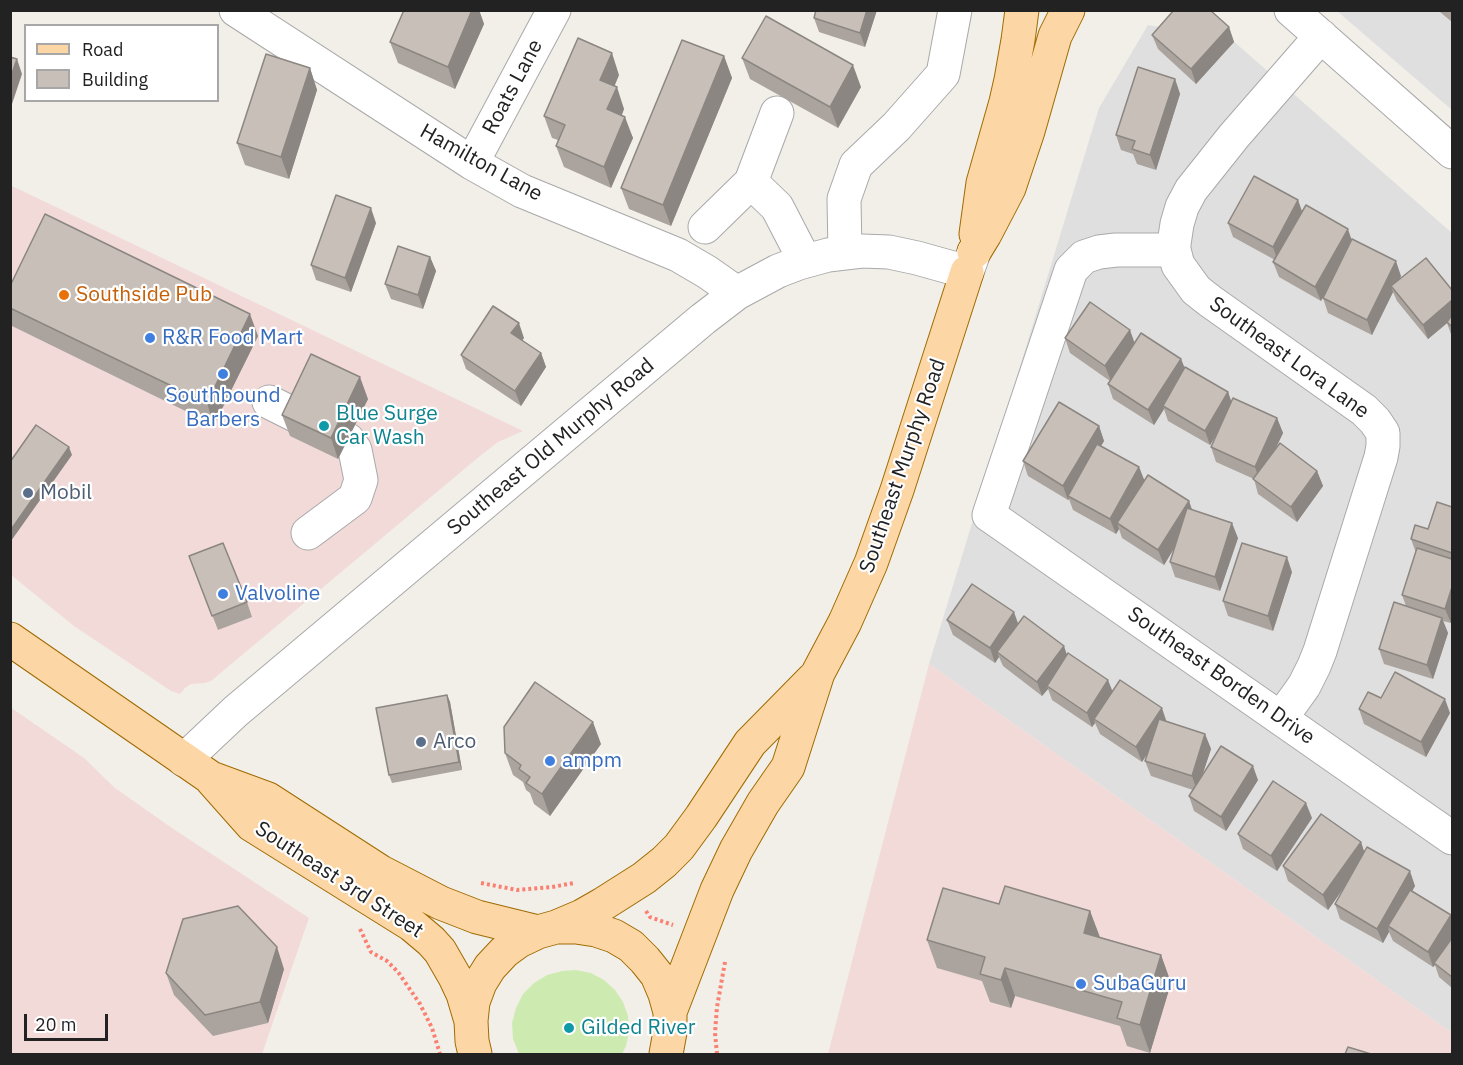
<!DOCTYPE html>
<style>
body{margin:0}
#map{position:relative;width:1463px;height:1065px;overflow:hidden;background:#f2efe9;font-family:"IBM Plex Sans",sans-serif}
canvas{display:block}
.frame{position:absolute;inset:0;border:12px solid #222;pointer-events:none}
.legend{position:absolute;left:24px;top:24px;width:195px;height:78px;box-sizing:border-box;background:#fff;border:2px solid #a7a7a7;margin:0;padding:8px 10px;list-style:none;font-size:18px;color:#222}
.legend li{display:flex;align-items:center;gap:12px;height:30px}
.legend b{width:30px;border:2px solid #a7a7a7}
.scale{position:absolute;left:24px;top:1014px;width:84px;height:27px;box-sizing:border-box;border:3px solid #222;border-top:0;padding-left:8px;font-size:18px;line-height:21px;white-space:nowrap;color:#222;-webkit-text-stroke:4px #fff;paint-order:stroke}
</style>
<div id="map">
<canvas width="1463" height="1065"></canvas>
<div class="frame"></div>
<ul class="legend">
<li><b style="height:8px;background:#fcd6a4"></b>Road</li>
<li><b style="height:16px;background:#c7bfb8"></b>Building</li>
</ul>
<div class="scale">20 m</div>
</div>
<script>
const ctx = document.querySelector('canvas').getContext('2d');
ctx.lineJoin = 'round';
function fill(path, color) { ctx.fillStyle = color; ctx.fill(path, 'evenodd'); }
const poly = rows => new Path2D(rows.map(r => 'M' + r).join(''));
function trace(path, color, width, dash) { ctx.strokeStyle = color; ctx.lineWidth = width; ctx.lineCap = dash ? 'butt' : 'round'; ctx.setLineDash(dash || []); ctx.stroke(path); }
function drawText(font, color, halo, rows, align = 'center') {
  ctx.font = font + ' "IBM Plex Sans",sans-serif'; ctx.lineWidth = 4.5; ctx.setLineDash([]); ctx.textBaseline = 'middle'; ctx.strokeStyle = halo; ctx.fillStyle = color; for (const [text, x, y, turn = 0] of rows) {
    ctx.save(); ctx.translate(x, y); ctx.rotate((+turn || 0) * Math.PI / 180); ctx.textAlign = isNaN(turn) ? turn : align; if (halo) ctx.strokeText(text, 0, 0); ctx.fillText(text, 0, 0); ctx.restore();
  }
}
fill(poly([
 [1337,11,1452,11,1452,110],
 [1148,25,1231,39,1452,233,1452,1033,929,664,1099,108]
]), '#e0dfdf');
fill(poly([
 [10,185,523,431,498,442,480,456,211,681,205,683,191,684,185,688,180,694,171,691,74,626,11,575],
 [929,664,1452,1033,1452,1054,828,1054],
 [10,707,84,758,115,788,172,828,309,918,262,1054,11,1054]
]), '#f2dad9');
fill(poly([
 [576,970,591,973,604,980,615,990,623,1002,628,1016,629,1031,626,1046,622,1054,519,1054,513,1039,512,1023,516,1008,523,994,534,983,547,975,562,971]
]), '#cdebb0');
const minor = poly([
 [236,10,472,163,522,191,678,255,707,272,737,293],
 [1291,10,1452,152],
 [472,163,554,10],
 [751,182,777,207,805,261],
 [705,227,751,182,777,113],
 [1174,250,1116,250,1099,252,1084,257,1071,270,989,515,1452,838],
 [845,253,844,199,856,165,896,127,943,74,955,10],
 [269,402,299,417],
 [308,533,355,498,361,480,355,450,348,440],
 [1281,718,1304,686,1314,666,1320,651,1381,457,1383,446,1383,433,1375,421,1364,410,1210,301,1196,290,1178,265,1174,250,1174,244,1177,224,1182,207,1191,190,1234,136,1321,36],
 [184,760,236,711,703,319,737,293,778,271,799,263,828,255,862,251,889,252,917,258,967,272,974,252]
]);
const major = poly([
 [976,234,983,183,1006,102,1011,80,1018,40,1022,10],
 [974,252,985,234,1009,188,1028,131,1055,36,1068,10],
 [10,639,211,778,268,799,381,872,441,903,477,917,538,932],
 [212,780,252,825,412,925,431,941,440,951,455,977,463,994,471,1021],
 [556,927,582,916,603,904,644,878,664,862,679,847,701,817,750,743,813,679],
 [670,1012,717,890,736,850,763,803,788,767,818,673,845,622,871,563,897,490,967,272],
 [475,1054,472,1041,471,1021,473,1002,480,983,490,967,504,952,519,941,538,932,556,927,576,927,596,930,614,936,631,946,645,960,657,975,665,994,670,1012,670,1032,666,1054]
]);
trace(minor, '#a9a9a9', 35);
trace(major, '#a06b00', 35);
trace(poly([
 [481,883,517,890,552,887,574,883],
 [646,911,650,917,673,925],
 [360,929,371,952,387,961,398,972,420,1004,432,1028,440,1054],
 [717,1054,715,1033,717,1007,725,962]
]), '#fa8072', 4, [3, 3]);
trace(minor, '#fff', 33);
trace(major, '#fcd6a4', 33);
fill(poly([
 [404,10,479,10,484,24,455,89,398,63,390,42],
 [816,10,877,10,865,47,819,32,814,18],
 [1439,10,1452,10,1452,22,1440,12],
 [1229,27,1234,42,1196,84,1158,49,1152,35],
 [724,56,732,78,671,226,629,209,621,188],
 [742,58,861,87,838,128,750,79],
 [310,68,317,90,289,179,245,165,237,143],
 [619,75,614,86,624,109,622,115,633,138,611,188,564,167,556,146,558,140,552,138,544,116],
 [1175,79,1180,94,1156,170,1137,164,1133,154,1121,150,1116,135],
 [1298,200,1302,211,1352,239,1401,276,1399,280,1452,290,1452,337,1447,323,1428,339,1397,301,1393,292,1372,335,1328,313,1323,298,1326,292,1321,301,1279,277,1273,262,1275,260,1233,237,1228,223],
 [376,223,351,292,316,280,311,265],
 [430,257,436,271,423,309,391,299,385,284],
 [10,286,258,336,214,425,10,325],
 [524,338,522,340,541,353,546,367,521,406,466,369,461,355],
 [1065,338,1135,343,1181,359,1185,369,1228,392,1231,402,1277,418,1283,433,1275,449,1317,471,1323,486,1297,522,1258,494,1254,479,1216,462,1211,447,1217,435,1210,445,1168,421,1164,409,1154,425,1113,399,1108,384,1110,381,1070,353],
 [368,399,338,459,290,436,282,415],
 [1099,426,1104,441,1101,446,1139,467,1144,480,1189,501,1192,510,1238,538,1220,591,1175,577,1170,562,1175,546,1164,565,1122,538,1119,529,1116,534,1073,510,1069,499,1068,500,1028,476,1023,461],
 [1452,507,1452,618,1451,623,1443,621,1448,633,1433,679,1384,664,1379,649,1406,606,1402,595,1416,553,1411,539,1428,529],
 [195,571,247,602,252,617,218,630],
 [1292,572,1273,631,1228,616,1223,601],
 [947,620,1018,624,1067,655,1112,692,1167,721,1205,734,1211,749,1202,776,1258,780,1226,831,1194,811,1189,796,1193,790,1151,776,1145,761,1148,752,1142,762,1100,734,1095,723,1092,727,1052,700,1048,689,1042,696,1003,666,999,657,995,663,953,635],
 [447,695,450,702,462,770,392,783,389,775],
 [1359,709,1450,713,1426,757,1364,724],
 [601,744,550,816,534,804,530,793,526,790,523,782,513,775,505,753],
 [1312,818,1277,871,1243,849,1238,834],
 [1361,842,1364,852,1415,886,1412,891,1452,919,1452,937,1446,947,1452,938,1452,988,1439,977,1435,965,1433,967,1393,941,1389,932,1383,943,1340,919,1335,904,1344,887,1328,910,1288,881,1283,866],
 [999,904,1090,911,1100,937,1161,955,1171,983,1150,1053,1127,1046,1120,1026,1015,996,1011,1008,990,1002,982,981,937,968,927,940],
 [284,969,268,1023,213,1036,174,995,166,973]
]), '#aba49e');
fill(poly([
 [472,10,479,10,484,24,455,89,448,67],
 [867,10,877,10,865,47,860,33],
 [1229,27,1234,42,1196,84,1191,69],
 [612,53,619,75,608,102,600,80],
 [724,56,732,78,671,226,663,205],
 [17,59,22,74,10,110,10,79],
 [853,65,861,87,838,128,830,107],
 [310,68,317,90,289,179,281,157],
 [1175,79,1180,94,1156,170,1150,155],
 [617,87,624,109,615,131,607,109],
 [625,117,633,138,611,188,604,167],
 [1298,200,1303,215,1278,262,1273,247],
 [371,208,376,223,351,292,345,278],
 [1348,229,1353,244,1321,301,1315,287],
 [430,257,436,271,423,309,418,295],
 [1396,261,1401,276,1394,290,1391,286,1393,292,1372,335,1367,320],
 [1452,300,1452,319,1428,339,1423,325],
 [250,314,258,336,214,425,207,403],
 [519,323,524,338,517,348,511,333],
 [1130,330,1135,344,1111,381,1105,366],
 [541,353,546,367,521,406,515,391],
 [1181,359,1187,374,1163,406,1164,409,1154,425,1148,410],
 [360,377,368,399,338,459,331,438],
 [1228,392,1233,406,1210,445,1205,431],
 [1277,418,1283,433,1260,482,1255,467],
 [1099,426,1104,441,1070,497,1068,496,1069,499,1068,500,1063,486],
 [69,447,72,455,11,541,10,531],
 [1139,467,1145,482,1117,523,1119,529,1116,534,1110,519],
 [1317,471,1323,486,1297,522,1291,507],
 [1189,501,1194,516,1164,565,1158,550],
 [1232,523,1238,538,1220,591,1215,577],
 [1287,557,1292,572,1273,631,1268,616],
 [1452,587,1452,618,1451,623,1445,609],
 [1014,612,1019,626,997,652,999,657,995,663,990,648],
 [1442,618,1448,633,1433,679,1427,665],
 [1064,646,1069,661,1047,686,1048,689,1042,696,1037,682],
 [1108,680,1114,695,1094,719,1095,723,1092,727,1087,713],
 [447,695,450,702,462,770,459,762],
 [1445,699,1450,713,1426,757,1421,742],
 [1162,708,1167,723,1142,762,1136,747],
 [593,722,601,744,550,816,542,794],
 [1205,734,1211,749,1197,791,1192,776],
 [1253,766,1258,780,1226,831,1221,817],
 [1306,803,1312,818,1277,871,1271,856],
 [1361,842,1366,857,1328,910,1323,895],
 [1410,871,1415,886,1391,929,1388,926,1389,932,1383,943,1377,929],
 [1090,911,1100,938,1084,933],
 [1451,915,1452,919,1452,937,1435,964,1434,963,1435,965,1433,967,1428,952],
 [277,947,284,969,268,1023,260,1002],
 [1161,955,1171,983,1150,1053,1140,1025],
 [1005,968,1015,996,1011,1008,1001,980]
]), '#8b8681');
const building = poly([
 [404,10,472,10,448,67,390,42,404,10],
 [816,10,867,10,860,33,814,18,816,10],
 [1174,10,1210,10,1229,27,1191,69,1152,35,1174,10],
 [766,16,853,65,830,107,742,58,766,16],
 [578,38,612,53,600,80,617,87,607,109,625,117,604,167,556,146,565,125,544,116,578,38],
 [682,40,724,56,663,205,621,188,682,40],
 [266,54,310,68,281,157,237,143,266,54],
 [10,57,17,59,10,79,10,57],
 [1138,67,1175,79,1150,155,1132,149,1135,141,1116,135,1138,67],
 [1254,176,1298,200,1273,247,1228,223,1254,176],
 [336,195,371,208,345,278,311,265,336,195],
 [1306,205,1348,229,1315,287,1273,262,1306,205],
 [45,214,250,314,207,403,10,308,10,286,45,214],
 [1352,239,1396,261,1367,320,1323,298,1352,239],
 [398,246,430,257,418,295,385,284,398,246],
 [1426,258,1452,290,1452,300,1423,325,1391,286,1426,258],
 [1090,302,1130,330,1105,366,1065,338,1090,302],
 [493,306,519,323,511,333,541,353,515,391,461,355,493,306],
 [1452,315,1452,327,1447,322,1452,315],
 [1141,333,1181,359,1148,410,1108,384,1141,333],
 [311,354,360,377,331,438,282,415,311,354],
 [1185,367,1228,392,1205,431,1163,406,1185,367],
 [1233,398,1277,418,1255,467,1211,447,1233,398],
 [1059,402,1099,426,1063,486,1023,461,1059,402],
 [36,425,69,447,10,531,10,462,36,425],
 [1280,443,1317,471,1291,507,1253,479,1280,443],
 [1097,444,1139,467,1110,519,1068,496,1097,444],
 [1148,475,1189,501,1158,550,1117,523,1148,475],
 [1437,502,1452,507,1452,553,1411,539,1415,525,1428,529,1437,502],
 [1187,508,1232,523,1215,577,1170,562,1187,508],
 [223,543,247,602,212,616,189,556,223,543],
 [1242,543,1287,557,1268,616,1223,601,1242,543],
 [1417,548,1452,559,1452,587,1445,609,1402,595,1417,548],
 [972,584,1014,612,990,648,947,620,972,584],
 [1394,602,1442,618,1427,665,1379,649,1394,602],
 [1024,616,1064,646,1037,682,997,652,1024,616],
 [1068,653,1108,680,1087,713,1047,686,1068,653],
 [1395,672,1445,699,1421,742,1359,709,1368,692,1381,698,1395,672],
 [1120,680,1162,708,1136,747,1094,719,1120,680],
 [535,682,593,722,542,794,526,783,530,777,519,769,521,765,505,753,504,727,535,682],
 [447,695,459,762,389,775,376,708,447,695],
 [1159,719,1205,734,1192,776,1145,761,1159,719],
 [1221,746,1253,766,1221,817,1189,796,1221,746],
 [1273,781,1306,803,1271,856,1238,834,1273,781],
 [1321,814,1361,842,1323,895,1283,866,1321,814],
 [1367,847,1410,871,1377,929,1335,904,1367,847],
 [1005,886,1090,911,1084,933,1161,955,1140,1025,1117,1018,1122,1002,1005,968,1001,980,980,974,985,957,927,940,943,888,999,904,1005,886],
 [1410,890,1451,915,1428,952,1388,926,1410,890],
 [238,906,277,947,260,1002,205,1015,166,973,183,919,238,906],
 [1452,938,1452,977,1434,963,1452,938],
 [1348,1047,1371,1054,1345,1054,1348,1047]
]);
fill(building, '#c7bfb8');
trace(building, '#8b8681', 1.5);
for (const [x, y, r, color] of [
 [64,295,6,"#e8710a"],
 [150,338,6,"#3f7fe0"],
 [223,374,6,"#3f7fe0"],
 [324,426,6,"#0f9aa8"],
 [28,493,6,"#5c6f8a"],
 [223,594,6,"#3f7fe0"],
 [421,742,6,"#5c6f8a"],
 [550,761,6,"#3f7fe0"],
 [1081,984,6,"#3f7fe0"],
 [569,1028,6,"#0f9aa8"]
]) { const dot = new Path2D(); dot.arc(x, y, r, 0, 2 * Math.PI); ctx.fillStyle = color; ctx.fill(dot); trace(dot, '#fff', 2); }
drawText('21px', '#222', '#fff', [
 ["Roats Lane",513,87,-62],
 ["Hamilton Lane",481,163,29],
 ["Southeast Lora Lane",1289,358,36],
 ["Southeast Old Murphy Road",551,447,-40],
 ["Southeast Murphy Road",903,466,-71],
 ["Southeast Borden Drive",1221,676,35],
 ["Southeast 3rd Street",339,880,33]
]);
drawText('21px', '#c56008', '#fff', [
 ["Southside Pub",76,295]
], 'left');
drawText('21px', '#366cbe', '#fff', [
 ["R&R Food Mart",162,338],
 ["Southbound",223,396,"center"],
 ["Barbers",223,420,"center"],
 ["Valvoline",235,594],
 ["ampm",562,761],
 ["SubaGuru",1093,984]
], 'left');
drawText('21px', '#0d838f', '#fff', [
 ["Blue Surge",336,414],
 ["Car Wash",336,438],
 ["Gilded River",581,1028]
], 'left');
drawText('21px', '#4e5e75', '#fff', [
 ["Mobil",40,493],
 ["Arco",433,742]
], 'left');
</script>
